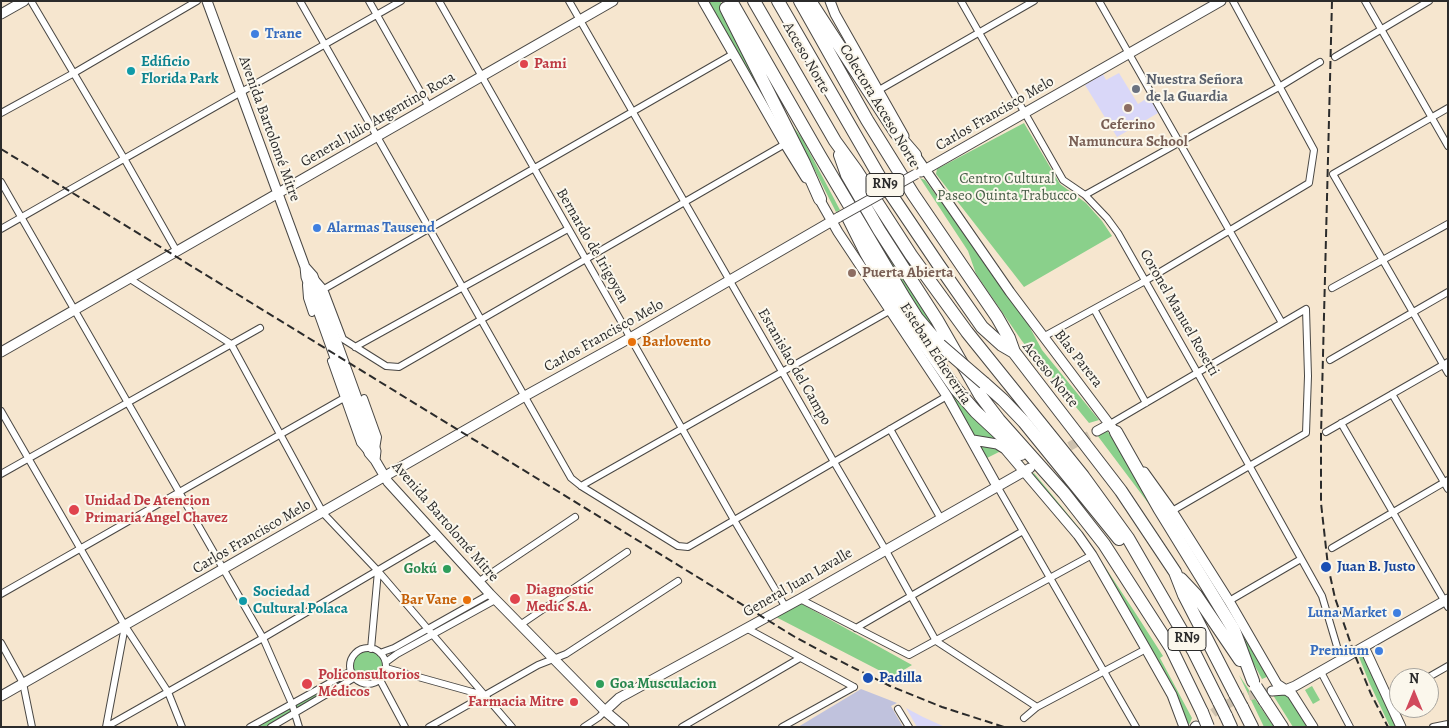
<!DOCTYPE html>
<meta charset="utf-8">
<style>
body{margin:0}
#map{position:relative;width:1449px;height:728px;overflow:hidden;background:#f6e6cf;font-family:Alegreya,serif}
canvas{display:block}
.frame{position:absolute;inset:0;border:2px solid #2b2b2b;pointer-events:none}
.north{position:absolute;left:1389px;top:668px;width:50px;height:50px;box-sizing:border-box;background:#fbf7ec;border:1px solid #a8a59f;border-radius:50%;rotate:0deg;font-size:14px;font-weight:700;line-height:20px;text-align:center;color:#2b2b2b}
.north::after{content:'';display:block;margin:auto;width:18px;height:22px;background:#d1495b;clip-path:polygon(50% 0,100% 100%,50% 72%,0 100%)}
</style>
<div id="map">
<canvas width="1449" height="728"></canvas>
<div class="frame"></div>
<div class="north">N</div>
</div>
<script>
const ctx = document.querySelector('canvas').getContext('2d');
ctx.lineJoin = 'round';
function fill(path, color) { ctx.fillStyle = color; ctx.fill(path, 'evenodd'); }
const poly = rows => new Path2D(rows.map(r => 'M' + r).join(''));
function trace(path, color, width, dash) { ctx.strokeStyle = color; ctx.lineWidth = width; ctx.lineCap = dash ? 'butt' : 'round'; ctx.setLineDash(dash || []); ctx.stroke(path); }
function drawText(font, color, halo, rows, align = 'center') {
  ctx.font = font + ' Alegreya,serif'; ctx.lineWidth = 4; ctx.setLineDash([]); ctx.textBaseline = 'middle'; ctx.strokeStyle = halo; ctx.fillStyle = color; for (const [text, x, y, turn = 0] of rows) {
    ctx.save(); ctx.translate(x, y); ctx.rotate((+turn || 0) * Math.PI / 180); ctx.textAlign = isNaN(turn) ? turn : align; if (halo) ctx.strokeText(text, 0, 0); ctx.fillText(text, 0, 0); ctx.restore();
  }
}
fill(poly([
 [1119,73,1138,104,1149,97,1158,113,1117,137,1085,85,1103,74,1106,80],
 [906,708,923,717,945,727,917,727]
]), '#d9d7f8');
fill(poly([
 [861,689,897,703,891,706,903,727,798,727]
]), '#c0c2dd');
fill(poly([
 [707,1,720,1,773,112,770,113],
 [1024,123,1060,184,1086,203,1102,221,1112,236,1024,287,936,174,937,169],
 [792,125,802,138,840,210,836,212],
 [920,178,925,180,1020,309,1042,350,1099,420,1089,423,1022,341,976,274,968,251],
 [879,244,929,318,942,341,919,314],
 [921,349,1004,445,1024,463,1021,465,1006,448,976,439],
 [1106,429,1116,444,1164,524,1097,435],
 [978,445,994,446,1001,451,985,459],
 [1034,473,1080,529,1136,614,1163,656,1160,658,1192,718,1190,723,1188,725,1183,710,1163,671,1097,558,1031,475],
 [1176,521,1269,676,1262,679],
 [800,603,912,665,892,677,774,616],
 '352 666a16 16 0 1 1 32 0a16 16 0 1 1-32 0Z',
 [1364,654,1383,700,1396,727,1390,727,1369,682,1359,657],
 [351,671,354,678,271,727,250,727],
 [1239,675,1259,705,1274,727,1264,727],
 [1312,686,1320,700,1313,704,1305,690],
 [1284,691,1289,696,1311,727,1293,727,1273,695]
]), '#8ad08b');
trace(poly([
 [1034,466,1097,431],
 [1202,721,1217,710,1239,698,1272,691]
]), '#cdc1ae', 9, [9, 4.5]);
const street = poly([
 [31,1,125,160,176,250],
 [300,1,571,478,581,486,678,546,688,547,947,396],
 [369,1,429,107],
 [439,1,734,520,785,606],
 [569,1,834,462,885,549,936,641,1037,707],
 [961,1,1063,180,1085,195,1107,218,1118,233,1197,372,1322,596,1341,660],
 [1099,1,1282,323],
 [1365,1,1448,146],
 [1335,57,1429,1],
 [879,90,1034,1],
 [1448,108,1333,174,1448,373],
 [1,113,74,73,197,1],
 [1,182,263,638,292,704,299,727],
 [1085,195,1279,87,1320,62],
 [1,229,401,1],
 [130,279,231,344,323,513,378,571,512,727],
 [317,281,324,289,343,339,386,366,399,367,785,144],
 [306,285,307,298,312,313],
 [1332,288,1448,224],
 [324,289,733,54],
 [1094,309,1146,403],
 [1043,337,1145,281,1309,183,1314,150,1233,1],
 [355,347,568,229],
 [1330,360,1448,292],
 [331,361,360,443,366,450],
 [1392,394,1448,489],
 [364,398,378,437,376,449],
 [1,411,125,626,168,692,182,727],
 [1341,423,1448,607],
 [1110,424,1306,309,1308,376,1306,433,1172,511],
 [890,429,941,519],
 [1326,432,1448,362],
 [1,474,260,328],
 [581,486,891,310],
 [997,486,1136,727],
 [1332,548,1448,480],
 [478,582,575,517],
 [1,594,344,398],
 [800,599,909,655,1092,555],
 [1229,601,1301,559],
 [520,625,627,552],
 [746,628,854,687],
 [856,628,1023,531],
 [1,643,23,683,32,727],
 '350 666a18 18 0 1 1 36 0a18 18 0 1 1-36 0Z',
 [371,649,378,571],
 [380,653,394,648,490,594],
 [386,662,397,654,495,600],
 [386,668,483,695],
 [1321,672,1350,727],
 [1427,678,1448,666],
 [380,680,405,727],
 [1389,700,1399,694],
 [898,709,909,727],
 [1024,718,1037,707,1146,649],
 [106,727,263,638,436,536],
 [106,727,125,626],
 [250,727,351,671],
 [271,727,354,678],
 [429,727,538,665,566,654,678,581],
 [584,727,599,717,605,711],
 [682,727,800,658],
 [782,727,854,687],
 [1433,727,1448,724]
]);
const secondary = poly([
 [207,1,305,267,306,277,369,453,375,460,388,482,490,594,605,711,624,727],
 [703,1,785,144,806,178],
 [830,1,835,14,904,136],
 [1,14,24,1],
 [913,152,1010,292,1119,437],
 [921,172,1221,1],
 [817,195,838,232,947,396,997,486],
 [305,267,313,276,376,451,375,460],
 [1,352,613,1],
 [1097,431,1110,424],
 [973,440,997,444,1005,449,1078,535,1092,555,1146,649,1172,695,1184,727],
 [1144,472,1172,511,1229,601,1277,684,1292,694,1313,727],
 [1364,647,1401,727],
 [1272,691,1285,690,1295,686,1448,599],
 [1,696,525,396,630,338,839,217],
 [605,711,619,698,800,599,1030,468],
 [1195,727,1196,726]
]);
const highway = poly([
 [731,1,820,156,905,299,917,318,940,345],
 [754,1,835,141,856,170,911,255,967,332,1083,476,1128,538,1194,652,1219,702],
 [778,1,882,181,938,264,982,327,1002,345,1014,352,1121,491,1175,572,1184,595,1235,694],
 [800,1,867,120,913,194,997,317,1009,338,1014,352],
 [810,1,896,133,915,155],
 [726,8,804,163,820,199],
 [840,155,847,175,879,230,937,320,980,395,999,420,1064,493,1104,544,1171,648,1202,712],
 [848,217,866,253,892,298,956,389,976,412,1021,454],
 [984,383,1003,400,1024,422,1119,539],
 [1116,432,1159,508,1234,630,1253,681],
 [1181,579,1196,595,1240,660],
 [1265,701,1282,727],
 [1242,707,1252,727],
 [1226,716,1231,727]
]);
trace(street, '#494744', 8);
trace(secondary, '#494744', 11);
trace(highway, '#494744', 14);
trace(street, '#fff', 6);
trace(secondary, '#fff', 9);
trace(highway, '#fff', 12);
trace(poly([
 [1332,1,1321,434,1321,503,1328,566,1335,598,1354,653,1371,694,1388,727],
 [1,149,795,637,830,656,890,686,942,707,1004,727]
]), '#2b2b2b', 2, [8, 4]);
const secondaryBridge = poly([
 [839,217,916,174]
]);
const highwayBridge = poly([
 [940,345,984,383],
 [1256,687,1265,701],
 [1235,694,1242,707],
 [1219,702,1226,716],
 [1202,712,1208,727]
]);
trace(secondaryBridge, '#494744', 11, []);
trace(highwayBridge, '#494744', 14, []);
trace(secondaryBridge, '#fff', 9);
trace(highwayBridge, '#fff', 12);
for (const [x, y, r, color] of [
 [255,34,5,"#3f7fe0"],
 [524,64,5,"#e0444e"],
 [131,71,5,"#0f9aa8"],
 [1136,89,5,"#6b7280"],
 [1128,108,5,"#8d6e63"],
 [317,228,5,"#3f7fe0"],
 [852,273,5,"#8d6e63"],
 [632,342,5,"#e8710a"],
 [74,510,6,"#e0444e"],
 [1326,567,6,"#1a4fb4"],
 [447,569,5,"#2e9e5b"],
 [515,599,6,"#e0444e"],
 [467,600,5,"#e8710a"],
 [243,601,5,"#0f9aa8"],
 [1397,613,5,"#3f7fe0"],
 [1379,651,5,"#3f7fe0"],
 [868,678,6,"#1a4fb4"],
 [307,684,6,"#e0444e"],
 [600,684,5,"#2e9e5b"],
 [574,702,5,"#e0444e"]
]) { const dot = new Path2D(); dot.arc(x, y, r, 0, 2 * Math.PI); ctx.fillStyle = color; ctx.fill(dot); trace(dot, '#fbf7ec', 2); }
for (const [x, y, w] of [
 [885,185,38],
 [1187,639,38]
]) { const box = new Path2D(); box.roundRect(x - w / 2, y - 11.5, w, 23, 4); ctx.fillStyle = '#fbf7ec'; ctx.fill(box); trace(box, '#2b2b2b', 1); }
drawText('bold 14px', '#2b2b2b', null, [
 ["RN9",885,185],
 ["RN9",1187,639]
]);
drawText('bold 15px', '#366cbe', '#fbf7ec', [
 ["Trane",265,34],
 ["Alarmas Tausend",327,228],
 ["Luna Market",1387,613,"right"],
 ["Premium",1369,651,"right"]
], 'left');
drawText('15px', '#2b2b2b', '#fbf7ec', [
 ["Acceso Norte",806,58,60],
 ["Colectora Acceso Norte",879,106,59],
 ["Carlos Francisco Melo",995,114,-30],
 ["General Julio Argentino Roca",378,120,-30],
 ["Avenida Bartolomé Mitre",269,129,70],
 ["Bernardo de Irigoyen",592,246,60],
 ["Coronel Manuel Rosetti",1179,313,60],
 ["Carlos Francisco Melo",604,336,-29],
 ["Esteban Echeverría",935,354,57],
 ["Blas Parera",1078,359,52],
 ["Estanislao del Campo",794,367,60],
 ["Acceso Norte",1050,375,51],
 ["Avenida Bartolomé Mitre",445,522,49],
 ["Carlos Francisco Melo",252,537,-30],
 ["General Juan Lavalle",798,583,-30]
]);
drawText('bold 15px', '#0d838f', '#fbf7ec', [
 ["Edificio",141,62],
 ["Florida Park",141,79],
 ["Sociedad",253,592],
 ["Cultural Polaca",253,609]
], 'left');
drawText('bold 15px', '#be3a42', '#fbf7ec', [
 ["Pami",534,64],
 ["Unidad De Atencion",85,501],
 ["Primaria Angel Chavez",85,518],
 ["Diagnostic",526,590],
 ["Medic S.A.",526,607],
 ["Policonsultorios",318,675],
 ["Médicos",318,692],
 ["Farmacia Mitre",564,702,"right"]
], 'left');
drawText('bold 15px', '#5b616d', '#fbf7ec', [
 ["Nuestra Señora",1146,80],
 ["de la Guardia",1146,97]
], 'left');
drawText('bold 15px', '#785e54', '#fbf7ec', [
 ["Ceferino",1128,125],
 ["Namuncura School",1128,142],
 ["Puerta Abierta",862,273,"left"]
]);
drawText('15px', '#485d48', '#fbf7ec', [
 ["Centro Cultural",1007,179],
 ["Paseo Quinta Trabucco",1007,196]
]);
drawText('bold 15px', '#c56008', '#fbf7ec', [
 ["Barlovento",642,342],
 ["Bar Vane",457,600,"right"]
], 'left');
drawText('bold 15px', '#164399', '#fbf7ec', [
 ["Juan B. Justo",1337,567],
 ["Padilla",879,678]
], 'left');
drawText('bold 15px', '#27864d', '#fbf7ec', [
 ["Gokú",437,569],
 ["Goa Musculacion",610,684,"left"]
], 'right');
</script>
